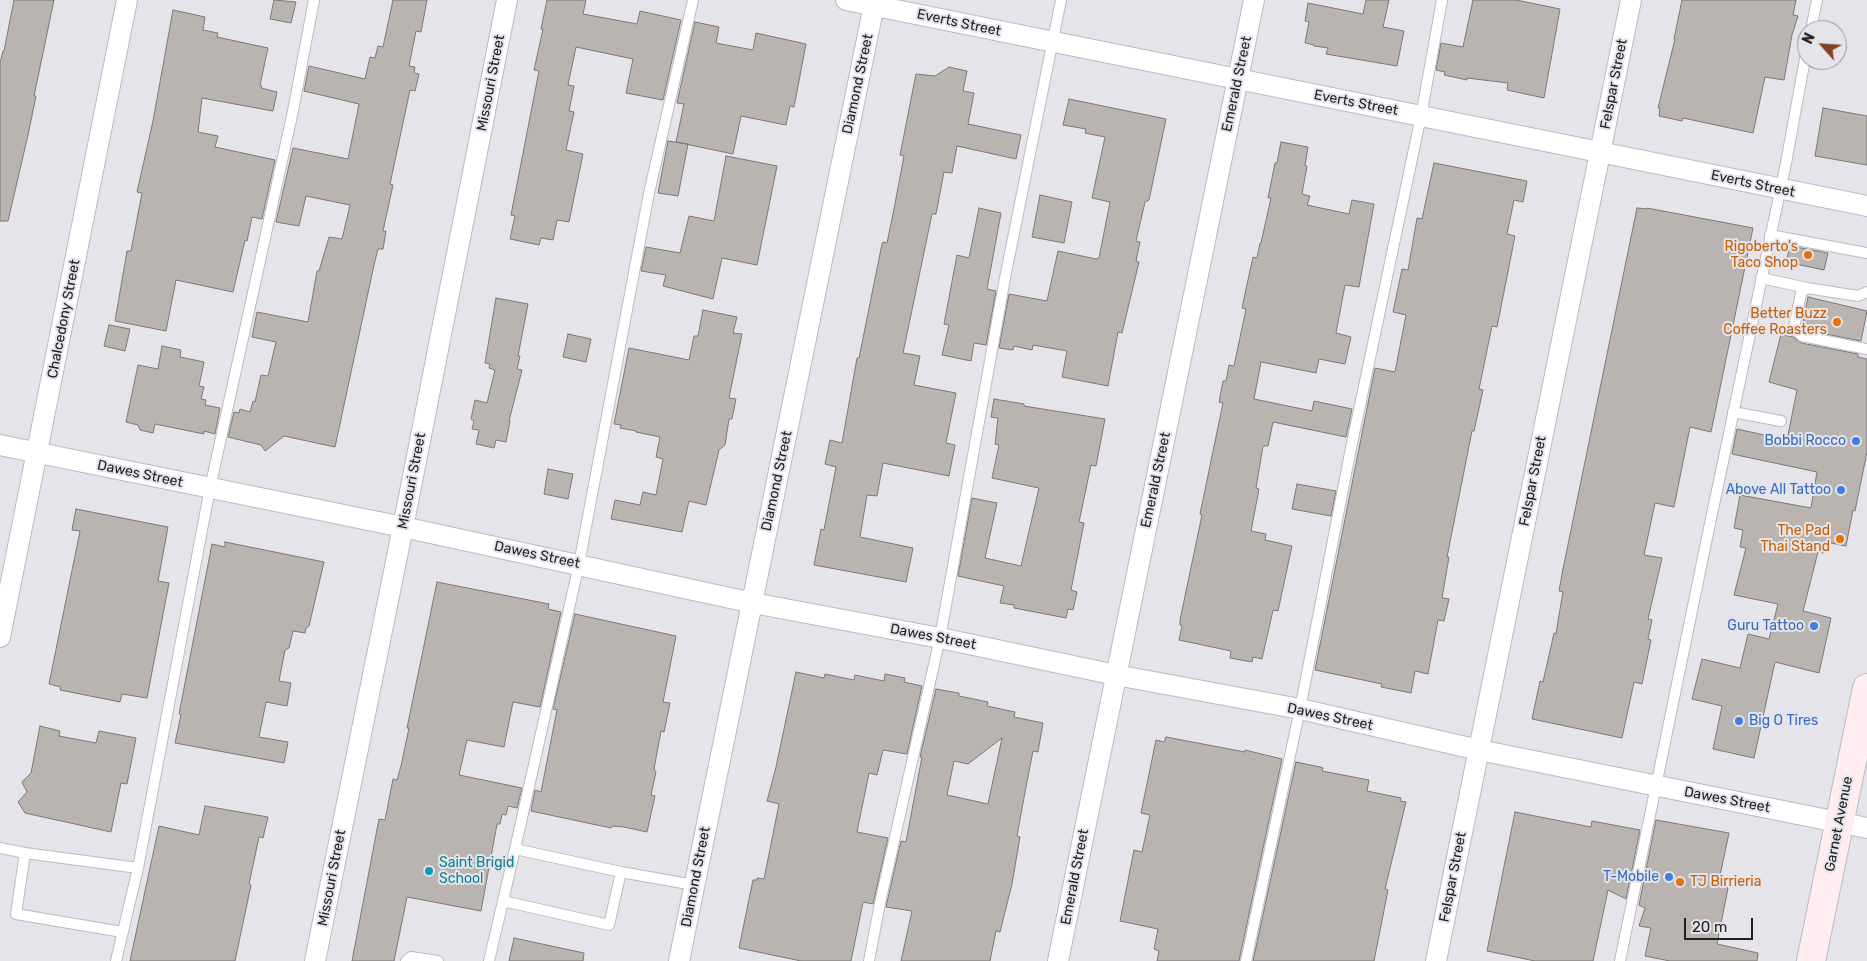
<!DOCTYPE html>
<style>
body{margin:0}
#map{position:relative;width:1867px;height:961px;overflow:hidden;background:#e5e4ea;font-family:Rubik,sans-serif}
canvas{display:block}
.north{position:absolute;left:1797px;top:20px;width:50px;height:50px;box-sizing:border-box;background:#e5e4ea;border:1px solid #96969a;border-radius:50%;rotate:296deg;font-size:14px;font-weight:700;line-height:20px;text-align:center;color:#202022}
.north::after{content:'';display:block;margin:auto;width:18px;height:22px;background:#884022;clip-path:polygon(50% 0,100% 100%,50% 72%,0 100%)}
.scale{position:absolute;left:1684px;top:918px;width:69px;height:22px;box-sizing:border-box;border:2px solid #202022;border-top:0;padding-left:6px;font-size:15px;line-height:18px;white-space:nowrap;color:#202022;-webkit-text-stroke:4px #e5e4ea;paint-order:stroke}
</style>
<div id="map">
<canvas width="1867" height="961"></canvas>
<div class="north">N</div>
<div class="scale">20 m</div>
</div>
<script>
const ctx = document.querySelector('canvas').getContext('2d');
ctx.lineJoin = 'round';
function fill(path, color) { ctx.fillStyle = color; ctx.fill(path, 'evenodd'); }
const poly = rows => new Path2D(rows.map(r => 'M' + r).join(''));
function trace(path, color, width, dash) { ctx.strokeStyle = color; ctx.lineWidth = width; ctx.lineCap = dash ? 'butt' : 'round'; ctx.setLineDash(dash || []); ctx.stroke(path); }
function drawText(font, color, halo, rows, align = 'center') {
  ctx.font = font + ' Rubik,sans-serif'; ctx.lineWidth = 4; ctx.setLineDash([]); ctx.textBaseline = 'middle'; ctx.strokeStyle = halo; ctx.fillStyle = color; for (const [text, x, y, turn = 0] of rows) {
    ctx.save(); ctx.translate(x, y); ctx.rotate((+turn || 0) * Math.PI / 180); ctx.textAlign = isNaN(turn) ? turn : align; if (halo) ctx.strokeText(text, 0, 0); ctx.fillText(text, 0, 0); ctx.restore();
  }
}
const building = poly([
 [14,0,54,0,34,96,36,96,28,135,8,221,0,221,0,63,3,51,4,51,14,0],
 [274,0,296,2,291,23,270,19,274,0],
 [393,0,427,0,421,32,416,31,409,66,415,67,414,73,419,74,415,91,410,90,390,184,393,185,383,231,386,231,383,249,378,249,374,265,335,447,284,436,265,451,261,445,228,437,234,412,239,413,240,409,250,412,253,401,255,402,261,375,268,376,276,342,252,337,257,312,308,322,317,271,319,271,329,237,342,239,350,205,306,196,299,226,276,222,293,148,348,159,359,104,304,91,309,66,365,79,370,57,375,58,378,46,383,47,393,0],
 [547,0,586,0,583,14,637,24,640,11,681,20,663,100,626,93,633,59,576,47,568,85,574,86,569,111,574,112,566,150,583,154,569,222,557,220,553,240,541,238,539,245,510,239,515,216,511,215,539,71,534,70,543,29,541,29,547,0],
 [1366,0,1389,0,1383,27,1404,31,1397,66,1326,54,1328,48,1314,46,1314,45,1305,43,1309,22,1305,21,1308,3,1363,14,1366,0],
 [1473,0,1516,0,1560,9,1544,98,1507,90,1508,83,1467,78,1467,80,1444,75,1445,72,1436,70,1441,43,1463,47,1473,0],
 [1682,0,1796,0,1793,15,1798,16,1792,35,1784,80,1765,77,1753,133,1683,118,1682,121,1659,116,1660,108,1658,108,1675,39,1674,39,1682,0],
 [173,10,205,17,203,30,218,33,217,37,268,48,260,85,262,86,261,88,277,92,273,111,202,98,198,132,218,136,215,147,275,160,262,219,252,217,247,241,245,240,233,292,176,280,166,331,115,321,127,251,131,251,142,193,137,192,153,121,173,10],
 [695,22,719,27,716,43,753,50,756,33,806,44,794,107,790,106,786,125,741,116,733,154,676,142,684,104,677,103,695,22],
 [949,67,967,71,963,91,974,93,968,124,1021,135,1016,159,957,146,952,173,944,172,936,214,932,214,903,353,920,356,914,385,956,393,946,443,955,445,949,476,883,463,877,496,867,495,860,537,913,548,906,582,814,565,821,529,824,530,836,467,825,464,830,440,842,443,857,358,859,358,882,244,883,242,887,243,894,209,904,156,900,155,916,74,935,76,949,67],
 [1069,99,1166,119,1149,200,1145,202,1136,241,1140,242,1136,261,1139,262,1122,333,1118,332,1108,386,1062,377,1067,351,1033,345,1032,350,1014,346,1013,350,999,348,1009,294,1047,301,1058,251,1096,259,1099,258,1110,202,1092,198,1105,137,1085,133,1086,129,1063,125,1069,99],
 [1823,108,1867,116,1867,165,1815,156,1823,108],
 [668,141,688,144,678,196,658,193,668,141],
 [1281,142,1308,147,1305,166,1307,166,1302,194,1310,196,1307,205,1349,214,1352,200,1374,204,1359,287,1345,285,1336,333,1351,337,1345,364,1319,359,1316,373,1261,362,1254,399,1312,411,1314,401,1352,409,1346,437,1273,422,1268,446,1263,446,1256,488,1259,489,1251,531,1266,534,1265,540,1292,546,1278,611,1273,610,1262,659,1253,657,1252,662,1230,658,1231,651,1179,640,1182,626,1180,625,1180,620,1202,515,1200,514,1223,403,1219,402,1223,381,1226,381,1229,365,1234,366,1246,309,1242,308,1246,289,1253,257,1257,258,1260,243,1261,243,1271,198,1268,198,1275,163,1277,163,1281,142],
 [726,156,777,166,757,265,722,258,713,299,663,286,666,275,641,271,646,247,680,253,689,216,714,221,726,156],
 [1434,163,1527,181,1523,202,1514,200,1507,234,1515,236,1497,327,1492,326,1479,389,1483,390,1474,431,1472,431,1447,557,1449,557,1442,598,1449,599,1444,621,1438,620,1428,674,1415,671,1411,693,1381,687,1382,684,1315,670,1375,368,1395,372,1406,315,1393,312,1402,269,1408,270,1417,218,1422,219,1434,163],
 [1040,195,1072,202,1064,243,1032,237,1040,195],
 [979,208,1001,213,987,289,996,291,986,345,974,343,971,361,942,355,949,325,944,324,957,255,969,258,979,208],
 [1637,208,1647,209,1647,208,1753,228,1711,432,1690,427,1674,507,1655,503,1644,555,1662,558,1648,619,1652,620,1648,639,1651,640,1642,684,1634,682,1622,738,1532,719,1540,681,1543,682,1554,633,1556,634,1559,615,1563,592,1559,591,1563,569,1637,208],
 [1790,246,1828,253,1824,270,1786,262,1790,246],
 [1808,297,1867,311,1861,341,1805,330,1802,327,1808,297],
 [496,298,528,304,518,356,520,356,517,369,522,370,509,421,510,421,506,442,496,440,494,448,476,444,479,430,472,429,474,421,471,419,475,400,487,403,495,370,489,368,490,364,485,363,496,298],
 [703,310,737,317,733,333,742,334,729,398,736,399,732,419,729,419,725,445,719,450,706,505,689,501,682,532,611,519,615,500,640,505,643,492,656,495,663,459,656,457,660,437,636,432,636,431,620,428,621,425,614,424,629,348,689,360,694,336,698,336,703,310],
 [109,325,130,329,125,351,104,346,109,325],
 [568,334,591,339,586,362,563,357,568,334],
 [1781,334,1793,337,1801,343,1858,354,1858,357,1867,359,1867,452,1855,511,1853,510,1846,546,1826,542,1824,553,1818,552,1803,611,1831,618,1819,673,1775,662,1754,758,1713,749,1722,706,1692,699,1702,659,1740,668,1748,634,1769,639,1778,604,1734,595,1746,548,1740,547,1743,530,1734,528,1740,495,1811,508,1817,472,1732,454,1737,429,1787,440,1797,390,1769,382,1781,334],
 [162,346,181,350,180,357,204,362,199,386,204,387,201,399,206,400,205,405,220,408,215,434,204,431,204,434,155,424,153,433,140,430,138,425,126,422,138,365,158,369,162,346],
 [994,399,1024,404,1024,406,1105,419,1096,466,1091,465,1079,522,1084,523,1071,590,1077,592,1073,610,1068,609,1066,618,1014,608,1014,605,1000,603,1004,586,958,576,972,498,997,503,985,558,1021,566,1039,488,992,478,999,445,995,444,998,418,991,417,994,399],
 [548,469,573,474,568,499,544,494,548,469],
 [1297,484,1336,491,1331,516,1292,509,1297,484],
 [76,509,168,527,158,581,169,583,147,698,122,694,120,702,60,690,61,687,49,684,80,531,72,530,76,509],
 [225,542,324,562,309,626,306,628,305,633,293,631,289,648,285,650,279,681,291,683,287,706,266,702,259,737,288,742,284,763,175,743,181,715,179,714,212,544,225,547,225,542],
 [437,582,549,604,548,609,561,612,540,707,513,702,504,747,467,740,459,775,522,788,517,808,508,806,506,815,502,814,500,824,497,824,481,911,407,897,394,961,352,961,379,819,385,820,393,779,397,780,401,766,409,728,407,728,437,582],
 [575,614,676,636,663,702,670,703,664,732,661,731,654,769,656,772,651,795,655,796,647,832,624,827,612,826,611,828,531,811,535,790,541,792,557,710,553,709,575,614],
 [796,672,824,678,825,674,854,680,855,675,884,681,885,674,905,678,904,682,922,686,907,754,883,750,877,775,869,773,857,832,888,838,873,904,863,902,851,961,801,961,739,948,753,880,757,880,757,878,764,879,779,804,767,801,776,767,796,672],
 [936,689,959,693,959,696,988,702,987,706,1015,712,1014,717,1043,723,1038,752,1033,751,1025,792,1017,836,1020,837,1012,884,1000,932,996,931,990,961,901,961,912,911,886,907,901,841,906,842,922,757,920,757,936,689],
 [1002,738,988,804,947,795,954,761,968,764,1002,738],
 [40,726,60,731,59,736,96,743,99,731,136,738,127,784,121,783,111,832,25,813,18,802,27,792,22,782,31,773,40,726],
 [1166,737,1245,752,1245,750,1282,759,1239,961,1157,961,1159,951,1154,949,1158,929,1120,921,1134,850,1142,852,1150,815,1141,813,1156,740,1164,742,1166,737],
 [1296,762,1320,767,1323,768,1322,771,1369,780,1367,791,1401,798,1400,801,1406,802,1385,889,1388,890,1374,961,1253,961,1296,762],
 [205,806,268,817,263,838,259,837,249,884,251,885,235,961,130,961,159,826,199,835,205,806],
 [1515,812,1591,827,1592,821,1640,830,1626,899,1608,890,1593,961,1535,961,1487,951,1515,812],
 [1656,820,1729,833,1718,885,1728,888,1717,944,1758,953,1757,961,1670,961,1645,956,1651,928,1639,926,1645,908,1639,905,1656,820],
 [514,938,584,953,583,961,509,961,514,938]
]);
fill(building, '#bab4b1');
trace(building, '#7d7875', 1);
const lane = poly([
 [693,0,649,193,579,564,515,849,621,872,694,885],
 [1811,30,1817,0],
 [1770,235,1867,253],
 [1761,278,1807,288],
 [1867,292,1858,296,1807,288,1801,293,1794,328,1802,336,1867,349],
 [1733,412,1781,421],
 [0,848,25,853,138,868],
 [25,853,16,914,122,932],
 [503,901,515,849],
 [116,961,138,868,210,488,293,111,314,0],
 [406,961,411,957,438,961],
 [489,961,503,901,609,925,621,872],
 [869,961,880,903,940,638,1005,278,1061,0],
 [1246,961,1300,709,1351,448,1421,116,1442,0],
 [1620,961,1708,533,1786,163,1807,48]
]);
const street = poly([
 [846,0,1867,206],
 [0,445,403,527,753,603,940,638,1116,675,1300,709,1479,750,1867,828],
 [0,637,127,0],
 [315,961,403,527,507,0],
 [679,961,875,0],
 [1058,961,1254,0],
 [1436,961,1631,0]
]);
const secondary = poly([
 [1811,961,1867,688]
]);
trace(lane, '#bbbac0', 12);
trace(street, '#bbbac0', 22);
trace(secondary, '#bbbac0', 30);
trace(lane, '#fff', 10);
trace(street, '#fff', 20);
trace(secondary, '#ffedf1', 28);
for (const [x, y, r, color] of [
 [1808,255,5,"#e8710a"],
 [1837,322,5,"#e8710a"],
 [1856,441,5,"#3f7fe0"],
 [1841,490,5,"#3f7fe0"],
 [1840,539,5,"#e8710a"],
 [1814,626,5,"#3f7fe0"],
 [1739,721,5,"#3f7fe0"],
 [429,871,5,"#0f9aa8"],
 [1669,877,5,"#3f7fe0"],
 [1680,882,5,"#e8710a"]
]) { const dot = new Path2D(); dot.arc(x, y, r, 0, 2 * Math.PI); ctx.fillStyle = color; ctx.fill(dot); trace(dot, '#e5e4ea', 2); }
drawText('14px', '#202022', '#e5e4ea', [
 ["Everts Street",959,23,12],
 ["Missouri Street",491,83,-79],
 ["Diamond Street",858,84,-78],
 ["Emerald Street",1237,84,-78],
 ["Felspar Street",1614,84,-79],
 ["Everts Street",1356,103,11],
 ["Everts Street",1753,184,12],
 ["Chalcedony Street",64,319,-79],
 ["Dawes Street",140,474,12],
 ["Emerald Street",1156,480,-78],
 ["Missouri Street",412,481,-79],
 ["Diamond Street",777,481,-78],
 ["Felspar Street",1533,481,-79],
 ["Dawes Street",537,555,12],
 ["Dawes Street",933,637,11],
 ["Dawes Street",1330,717,12],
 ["Dawes Street",1727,800,11],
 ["Garnet Avenue",1839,824,-79],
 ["Diamond Street",696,877,-79],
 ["Emerald Street",1075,877,-79],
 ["Felspar Street",1453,877,-79],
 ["Missouri Street",332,878,-79]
]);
drawText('14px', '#c56008', '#e5e4ea', [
 ["Rigoberto's",1798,247],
 ["Taco Shop",1798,263],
 ["Better Buzz",1827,314],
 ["Coffee Roasters",1827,330],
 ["The Pad",1830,531],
 ["Thai Stand",1830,547],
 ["TJ Birrieria",1690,882,"left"]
], 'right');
drawText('14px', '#366cbe', '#e5e4ea', [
 ["Bobbi Rocco",1846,441],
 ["Above All Tattoo",1831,490],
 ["Guru Tattoo",1804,626],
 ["Big O Tires",1749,721,"left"],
 ["T-Mobile",1659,877]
], 'right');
drawText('14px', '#0d838f', '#e5e4ea', [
 ["Saint Brigid",439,863],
 ["School",439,879]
], 'left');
</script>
